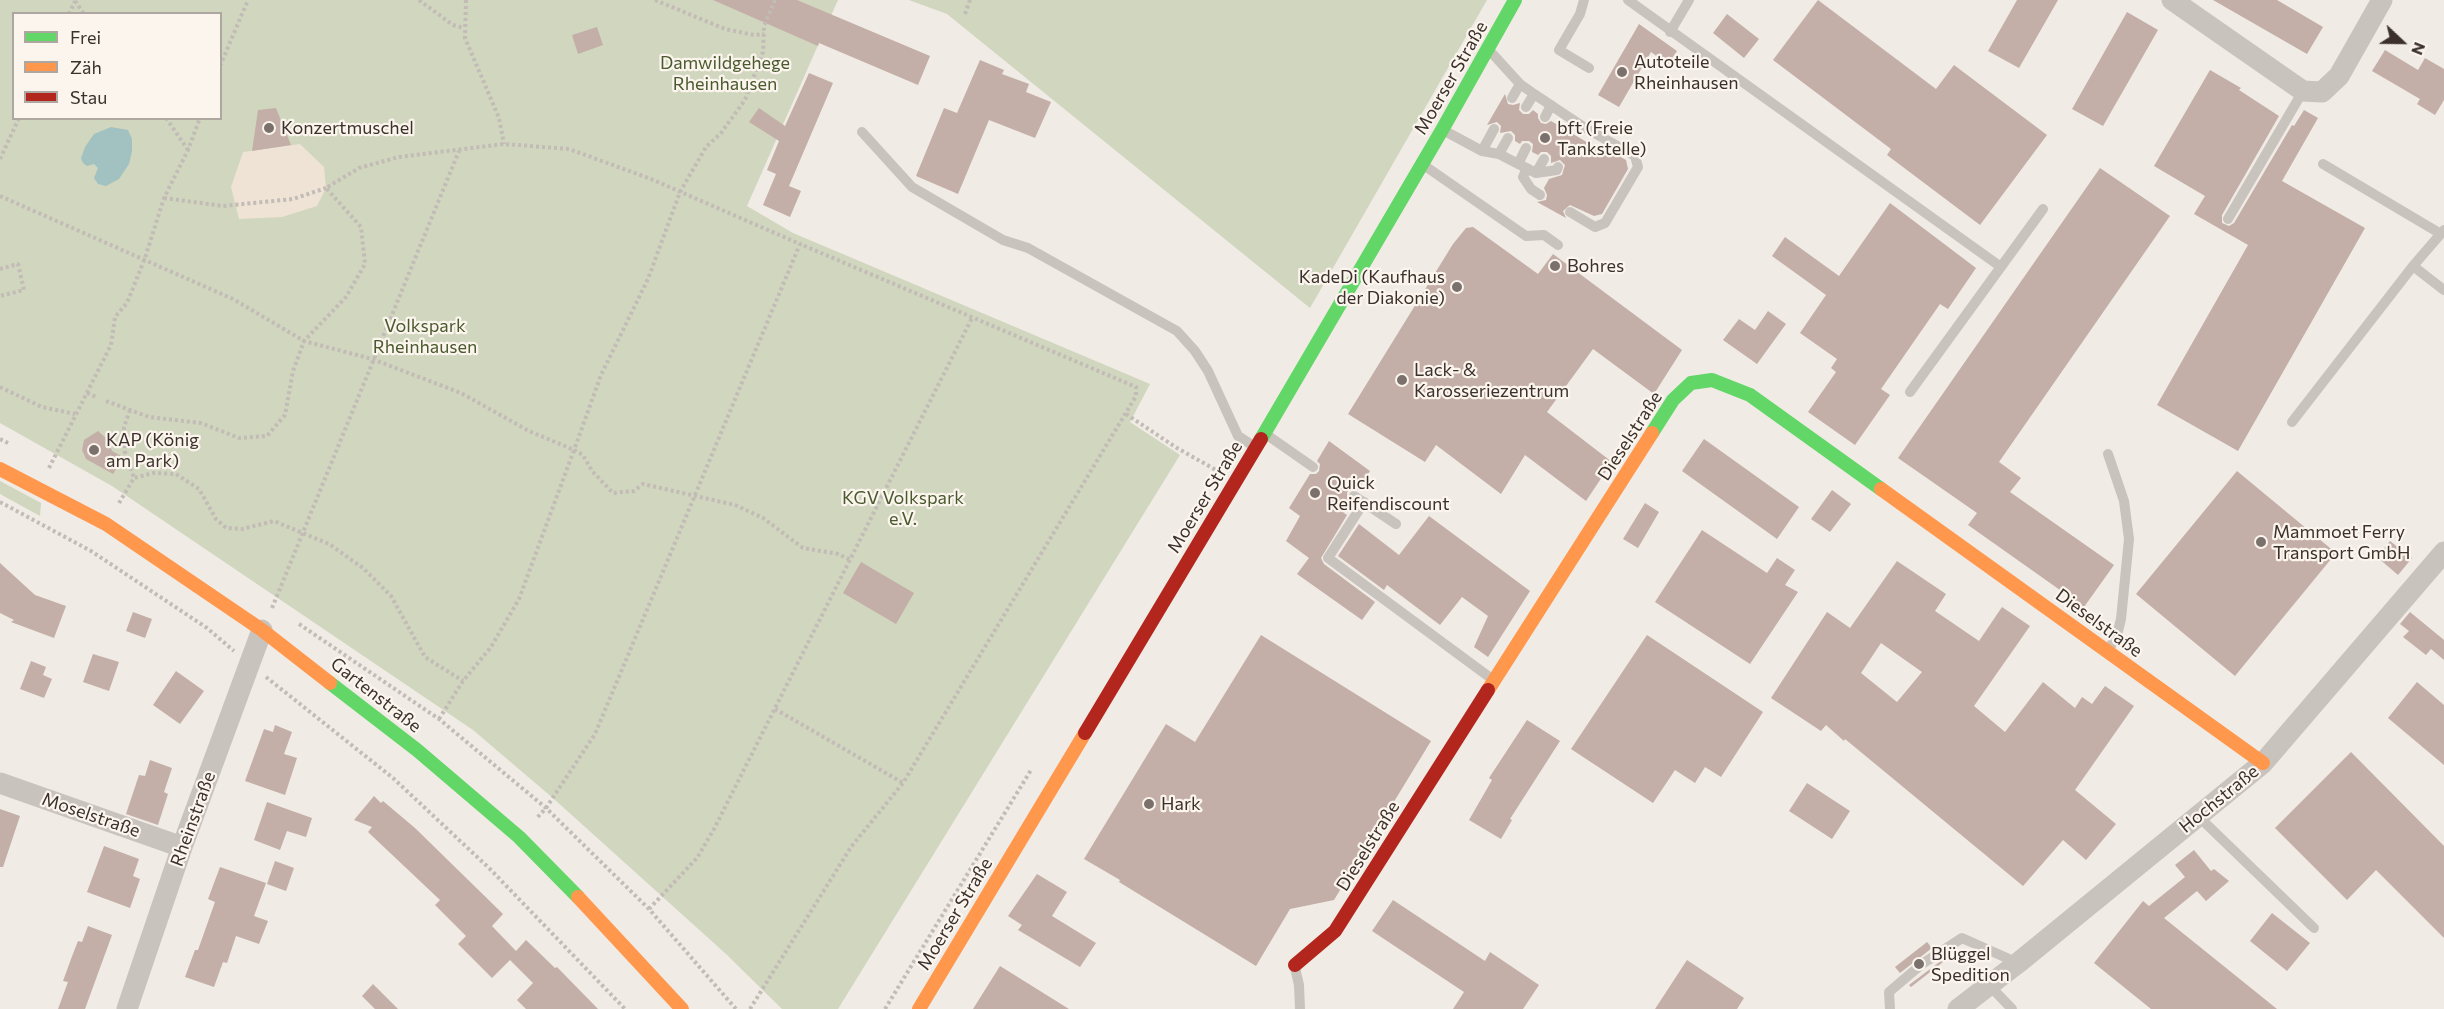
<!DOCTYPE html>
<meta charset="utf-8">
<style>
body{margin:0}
#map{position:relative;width:2444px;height:1009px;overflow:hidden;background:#f0ebe5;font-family:Commissioner,sans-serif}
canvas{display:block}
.legend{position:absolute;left:12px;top:12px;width:210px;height:108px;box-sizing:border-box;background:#fbf5ee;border:2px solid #aea6a0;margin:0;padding:8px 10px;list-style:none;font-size:18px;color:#3b302b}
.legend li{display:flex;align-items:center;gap:12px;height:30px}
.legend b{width:30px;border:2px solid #aea6a0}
.north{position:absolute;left:2372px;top:12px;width:60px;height:60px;-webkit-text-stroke:4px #fbf5ee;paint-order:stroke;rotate:112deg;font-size:16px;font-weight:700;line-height:24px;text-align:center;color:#3b302b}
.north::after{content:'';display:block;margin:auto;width:21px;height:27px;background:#3b302b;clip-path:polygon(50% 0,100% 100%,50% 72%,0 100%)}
</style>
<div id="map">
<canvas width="2444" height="1009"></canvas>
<ul class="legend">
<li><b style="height:8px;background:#63d668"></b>Frei</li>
<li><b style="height:8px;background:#ff974d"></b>Zäh</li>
<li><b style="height:8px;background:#b3261e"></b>Stau</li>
</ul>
<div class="north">N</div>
</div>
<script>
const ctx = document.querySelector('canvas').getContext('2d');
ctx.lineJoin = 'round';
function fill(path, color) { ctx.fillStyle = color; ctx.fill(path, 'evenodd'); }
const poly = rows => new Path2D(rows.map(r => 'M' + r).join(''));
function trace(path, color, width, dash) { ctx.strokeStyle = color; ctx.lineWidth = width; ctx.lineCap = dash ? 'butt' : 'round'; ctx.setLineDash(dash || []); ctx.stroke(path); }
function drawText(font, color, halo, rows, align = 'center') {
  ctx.font = font + ' Commissioner,sans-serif'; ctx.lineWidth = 4.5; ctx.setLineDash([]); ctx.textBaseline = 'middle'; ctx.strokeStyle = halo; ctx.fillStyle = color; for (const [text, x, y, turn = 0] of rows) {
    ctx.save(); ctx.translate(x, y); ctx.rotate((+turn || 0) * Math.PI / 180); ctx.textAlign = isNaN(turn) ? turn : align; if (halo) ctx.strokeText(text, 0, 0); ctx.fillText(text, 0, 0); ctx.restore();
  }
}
fill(poly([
 [0,0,838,0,747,206,793,233,1150,384,1130,422,1180,455,838,1009,782,1009,726,954,554,799,473,730,112,486,0,423],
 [14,14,220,14,220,118,14,118],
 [909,0,1487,0,1310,308,947,14],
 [0,481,41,503,40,516,0,494]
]), '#d1d6bf');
fill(poly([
 [300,144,324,167,326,188,317,206,282,217,239,219,231,187,243,152]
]), '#eee3d5');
fill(poly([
 [111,127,128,130,132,139,132,151,129,164,119,179,106,186,98,184,94,178,98,168,94,164,87,166,83,163,81,158,85,147,94,134]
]), '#a1c2c1');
fill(poly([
 [713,0,797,0,930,56,918,85,819,43,818,46],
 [1818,0,1936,89,1954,65,2047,135,1980,225,1887,155,1891,149,1773,60],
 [2017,0,2058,0,2019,68,1988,51],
 [2213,0,2277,0,2323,27,2307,54],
 [2127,12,2158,30,2103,126,2072,109],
 [1727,14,1759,39,1744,58,1713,33],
 [1639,24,1677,51,1668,64,1651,52,1619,107,1598,95],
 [597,27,603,45,578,54,572,35],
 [2385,50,2418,70,2425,58,2444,69,2444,100,2435,115,2417,104,2420,99,2372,71],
 [980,60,1004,70,1002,74,1029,84,1026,92,1051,102,1035,138,989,120,958,194,916,176,944,108,957,113],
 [2210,70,2241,88,2239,90,2279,116,2222,215,2222,223,2229,226,2234,223,2292,125,2294,126,2304,110,2318,118,2282,181,2365,228,2238,451,2157,405,2248,245,2194,214,2205,196,2154,166],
 [809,73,833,83,789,186,801,191,790,217,763,205,776,174,767,170,779,141,749,122,759,108,785,126],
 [1505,94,1508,104,1513,105,1520,103,1519,110,1523,114,1529,114,1533,110,1538,114,1538,118,1541,123,1546,124,1551,121,1590,144,1603,147,1626,160,1628,169,1602,214,1594,216,1570,205,1563,211,1566,218,1537,202,1546,200,1547,195,1544,188,1549,179,1562,175,1565,165,1560,160,1551,163,1551,156,1547,152,1541,152,1538,155,1532,152,1533,144,1529,141,1522,141,1520,144,1515,141,1515,135,1511,131,1500,133,1501,126,1497,122,1487,125],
 [276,108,291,145,252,151,258,110],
 [2100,168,2170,216,1999,462,2021,478,2010,492,2114,565,2084,607,1968,525,1977,513,1898,458],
 [1890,203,1976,268,1948,309,1940,304,1881,389,1890,395,1855,445,1808,412,1836,372,1831,368,1837,359,1800,333,1826,295,1772,256,1785,237,1839,276],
 [1473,227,1538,274,1553,254,1682,350,1654,394,1593,349,1547,412,1612,462,1586,501,1525,455,1501,494,1436,445,1425,462,1348,414,1453,244,1466,228],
 [1768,311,1786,324,1757,364,1723,340,1739,319,1755,330],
 [98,431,107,439,112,451,123,457,113,474,86,459,82,450,84,440],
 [1704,439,1799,507,1777,539,1682,471],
 [1329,441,1370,471,1358,490,1351,489,1347,492,1347,499,1350,502,1344,513,1347,515,1321,558,1324,564,1375,602,1362,620,1297,574,1309,558,1286,541,1300,516,1289,508,1310,474,1316,474,1319,471,1320,464,1317,461],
 [2237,471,2336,553,2235,676,2136,594],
 [1832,490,1851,504,1830,532,1811,519],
 [1645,503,1659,512,1638,548,1623,539],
 [1429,516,1530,591,1488,657,1474,647,1488,616,1462,597,1440,625,1387,585,1384,590,1338,556,1359,524,1399,555],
 [1702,530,1767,573,1777,558,1795,570,1785,585,1798,592,1750,664,1655,602],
 [2390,541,2412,558,2398,575,2377,557],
 [1897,561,1946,594,1935,611,1979,641,2002,607,2030,626,1974,706,2005,732,2043,682,2075,708,2082,697,2092,704,2105,686,2134,706,2075,790,2116,824,2086,860,2063,840,2023,886,1845,739,1844,741,1826,725,1821,731,1771,698,1827,612,1850,628],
 [1881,643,1922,672,1897,702,1861,673],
 [861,562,914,593,896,624,843,593],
 [0,563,35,595,66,606,54,638,11,622,14,620,0,613],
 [133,612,152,619,145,638,126,631],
 [2410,612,2444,640,2444,660,2431,649,2426,655,2403,637,2409,631,2400,624],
 [1261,635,1431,741,1334,900,1290,909,1256,966,1119,882,1120,880,1084,859,1166,724,1195,742],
 [1647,635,1763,712,1721,777,1705,767,1695,783,1675,770,1653,803,1571,749],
 [93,654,119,662,109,691,83,682],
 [31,661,46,667,43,675,52,679,44,698,20,689],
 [176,671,204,691,180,724,153,705],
 [2417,682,2444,705,2444,765,2388,718],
 [1527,720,1560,741,1510,819,1512,820,1501,839,1469,820,1492,780,1489,778],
 [275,725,292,732,284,754,297,758,285,795,245,781,264,729,273,732],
 [2351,752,2444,846,2444,938,2376,870,2347,900,2275,828],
 [150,760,172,768,164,792,168,794,158,825,126,814,139,775,145,776],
 [1807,783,1850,811,1832,839,1789,811],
 [374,796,381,803,383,801,415,828,503,914,492,926,516,951,526,940,555,968,557,967,598,1009,526,1009,517,1000,533,983,510,960,492,978,458,944,466,936,435,905,440,900,368,832,372,827,354,820],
 [267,802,312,818,306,837,287,831,280,850,254,840],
 [0,809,20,816,3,867,0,867],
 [104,846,139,859,133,876,140,879,130,908,87,892],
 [2194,850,2211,871,2214,869,2229,881,2206,901,2197,891,2164,918,2277,1009,2151,1009,2094,963,2143,901,2149,906,2185,877,2175,865],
 [275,861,294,868,286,891,267,884],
 [220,867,266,883,254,916,268,921,259,944,236,936,227,963,223,962,214,987,185,977,195,950,198,950,215,902,208,899],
 [1037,874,1067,892,1052,916,1096,943,1080,967,1018,930,1022,925,1008,916],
 [1393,900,1485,961,1490,952,1539,985,1523,1009,1453,1009,1464,992,1372,931],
 [2272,913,2310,943,2287,971,2250,941],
 [88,926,112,935,85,1009,58,1009,68,982,63,981,71,959,78,941,82,942],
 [1927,942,1932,948,1900,973,1895,967],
 [1687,960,1744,998,1737,1009,1655,1009],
 [1942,960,1943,962,1911,987,1909,985],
 [1000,966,1069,1009,973,1009],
 [373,984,398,1009,375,1009,362,996]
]), '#c3afa7');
trace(poly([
 [419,0,453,25,464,28],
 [466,0,465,38,499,118,504,144],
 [655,0,725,29,754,35,764,34],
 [775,0,764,26,763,52,745,100,721,133,706,147,680,192,648,279,601,375,574,450,583,455,592,471,613,493,634,491,643,484,735,505,763,518,803,548,838,554,851,560],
 [75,1,84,14],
 [69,14,75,1],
 [965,14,970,0],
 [220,66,248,0],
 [166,118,188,150],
 [0,159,19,118],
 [0,196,233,299,304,341,372,359,461,393,529,431,574,450,519,599,491,647,463,681,439,719],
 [164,198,223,206,293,199,326,188],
 [0,269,18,264,24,290,0,296],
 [0,387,42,407,75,414],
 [87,393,96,397],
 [106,401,149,417,201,423,239,438,267,436,285,415,293,371,304,341,346,297,365,264,361,227,326,188,359,168,399,157,504,144,569,149,651,179,800,244,595,734,546,808,536,819],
 [130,410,124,427,125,452,134,478],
 [1126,414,1177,448,1216,470],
 [0,439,10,444],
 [49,468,111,345,115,317,127,303,145,258,164,198,188,150,200,118],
 [0,502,91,551,207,628,234,651],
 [119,503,134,478,153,473,176,474,199,489,216,519,226,528,242,529,274,521,329,544,363,568,391,596,425,657,463,681],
 [272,608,459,151],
 [299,624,439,719,546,808,649,909,736,1009],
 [266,677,393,778,490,869,625,1009],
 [775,709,903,783],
 [649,909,697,858,714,829,972,318],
 [750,1009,851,847,903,783,1136,396,1136,387,800,244],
 [885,1009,1031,770]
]), '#c2bbb6', 4, [3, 3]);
trace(poly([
 [1584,0,1580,14,1559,50,1589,68],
 [1628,0,2001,267],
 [1670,32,1689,0],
 [1490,51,1520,84,1534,94,1526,107],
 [1534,94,1582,126,1635,156,1638,167,1605,223,1595,227,1570,212],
 [1512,98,1520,84],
 [1545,117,1551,105],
 [1443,130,1482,151,1499,154,1508,138],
 [862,132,912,187,1003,240,1028,248,1177,331,1195,351,1208,371,1238,436,1255,447],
 [1482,151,1494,129],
 [1499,154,1536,173,1557,170,1558,167],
 [1518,164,1526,148],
 [2323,164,2441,234],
 [1425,166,1526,236,1544,235,1558,245],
 [1527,168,1523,177,1531,189,1540,195],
 [1536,173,1544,159],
 [2228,219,2303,91],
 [2413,266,2444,230],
 [1910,392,2043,209],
 [2292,422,2413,266,2444,290],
 [1267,435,1313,467],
 [2108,454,2124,501,2129,539,2121,619,2117,635,2109,649],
 [1354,496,1396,524],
 [1364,502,1328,558,1492,679],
 [2198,816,2314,928],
 [1295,968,1299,985,1300,1009],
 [1989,985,2012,1009],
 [1890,1009,1889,992,1922,964,1962,938,2018,963]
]), '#c9c3be', 10);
trace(poly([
 [2172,0,2303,91,2322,92,2339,76,2382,0],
 [0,783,182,847],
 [127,1009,182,847,262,630],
 [1958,1009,2018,963,2263,763,2444,552]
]), '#c9c3be', 21);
trace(poly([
 [1652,433,1673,400,1691,383,1712,380,1750,395,1881,489],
 [1261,439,1442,130,1515,0],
 [330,683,417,750,519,837,578,897]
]), '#63d668', 14);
trace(poly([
 [0,469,106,524,262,630,330,683],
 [1881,489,2263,763],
 [1488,690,1652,433],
 [578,897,682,1009],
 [919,1009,1085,733]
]), '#ff974d', 14);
trace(poly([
 [1085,733,1261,439],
 [1295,965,1335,931,1488,690]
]), '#b3261e', 14);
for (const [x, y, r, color] of [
 [1622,72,6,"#7a716c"],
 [269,128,6,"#7a716c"],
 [1545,138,6,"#7a716c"],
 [1555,266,6,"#7a716c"],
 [1457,287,6,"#7a716c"],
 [1402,380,6,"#7a716c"],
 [94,450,6,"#7a716c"],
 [1315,493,6,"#7a716c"],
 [2261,542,6,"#7a716c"],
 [1149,804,6,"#7a716c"],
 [1919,964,6,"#7a716c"]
]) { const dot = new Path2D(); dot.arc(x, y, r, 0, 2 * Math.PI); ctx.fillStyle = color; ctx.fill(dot); trace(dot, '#fbf5ee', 2); }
drawText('18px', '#3b302b', '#fbf5ee', [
 ["Autoteile",1634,62],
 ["Rheinhausen",1634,83],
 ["Konzertmuschel",281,128],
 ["bft (Freie",1557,128],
 ["Tankstelle)",1557,149],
 ["Bohres",1567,266],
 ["KadeDi (Kaufhaus",1445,277,"right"],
 ["der Diakonie)",1445,298,"right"],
 ["Lack- &",1414,370],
 ["Karosseriezentrum",1414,391],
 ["KAP (König",106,440],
 ["am Park)",106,461],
 ["Quick",1327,483],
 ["Reifendiscount",1327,504],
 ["Mammoet Ferry",2273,532],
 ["Transport GmbH",2273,553],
 ["Hark",1161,804],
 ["Blüggel",1931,954],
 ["Spedition",1931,975]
], 'left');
drawText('18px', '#4a5a2e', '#fbf5ee', [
 ["Damwildgehege",725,63],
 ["Rheinhausen",725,84],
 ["Volkspark",425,326],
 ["Rheinhausen",425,347],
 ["KGV Volkspark",903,498],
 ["e.V.",903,519]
]);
drawText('18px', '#3b302b', '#fbf5ee', [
 ["Moerser Straße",1451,78,-60],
 ["Dieselstraße",1630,436,-57],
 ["Moerser Straße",1205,497,-59],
 ["Dieselstraße",2099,623,36],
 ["Gartenstraße",376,695,38],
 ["Hochstraße",2219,799,-39],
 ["Moselstraße",91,815,19],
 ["Rheinstraße",193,819,-70],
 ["Dieselstraße",1368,846,-58],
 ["Moerser Straße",955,914,-59]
]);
</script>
